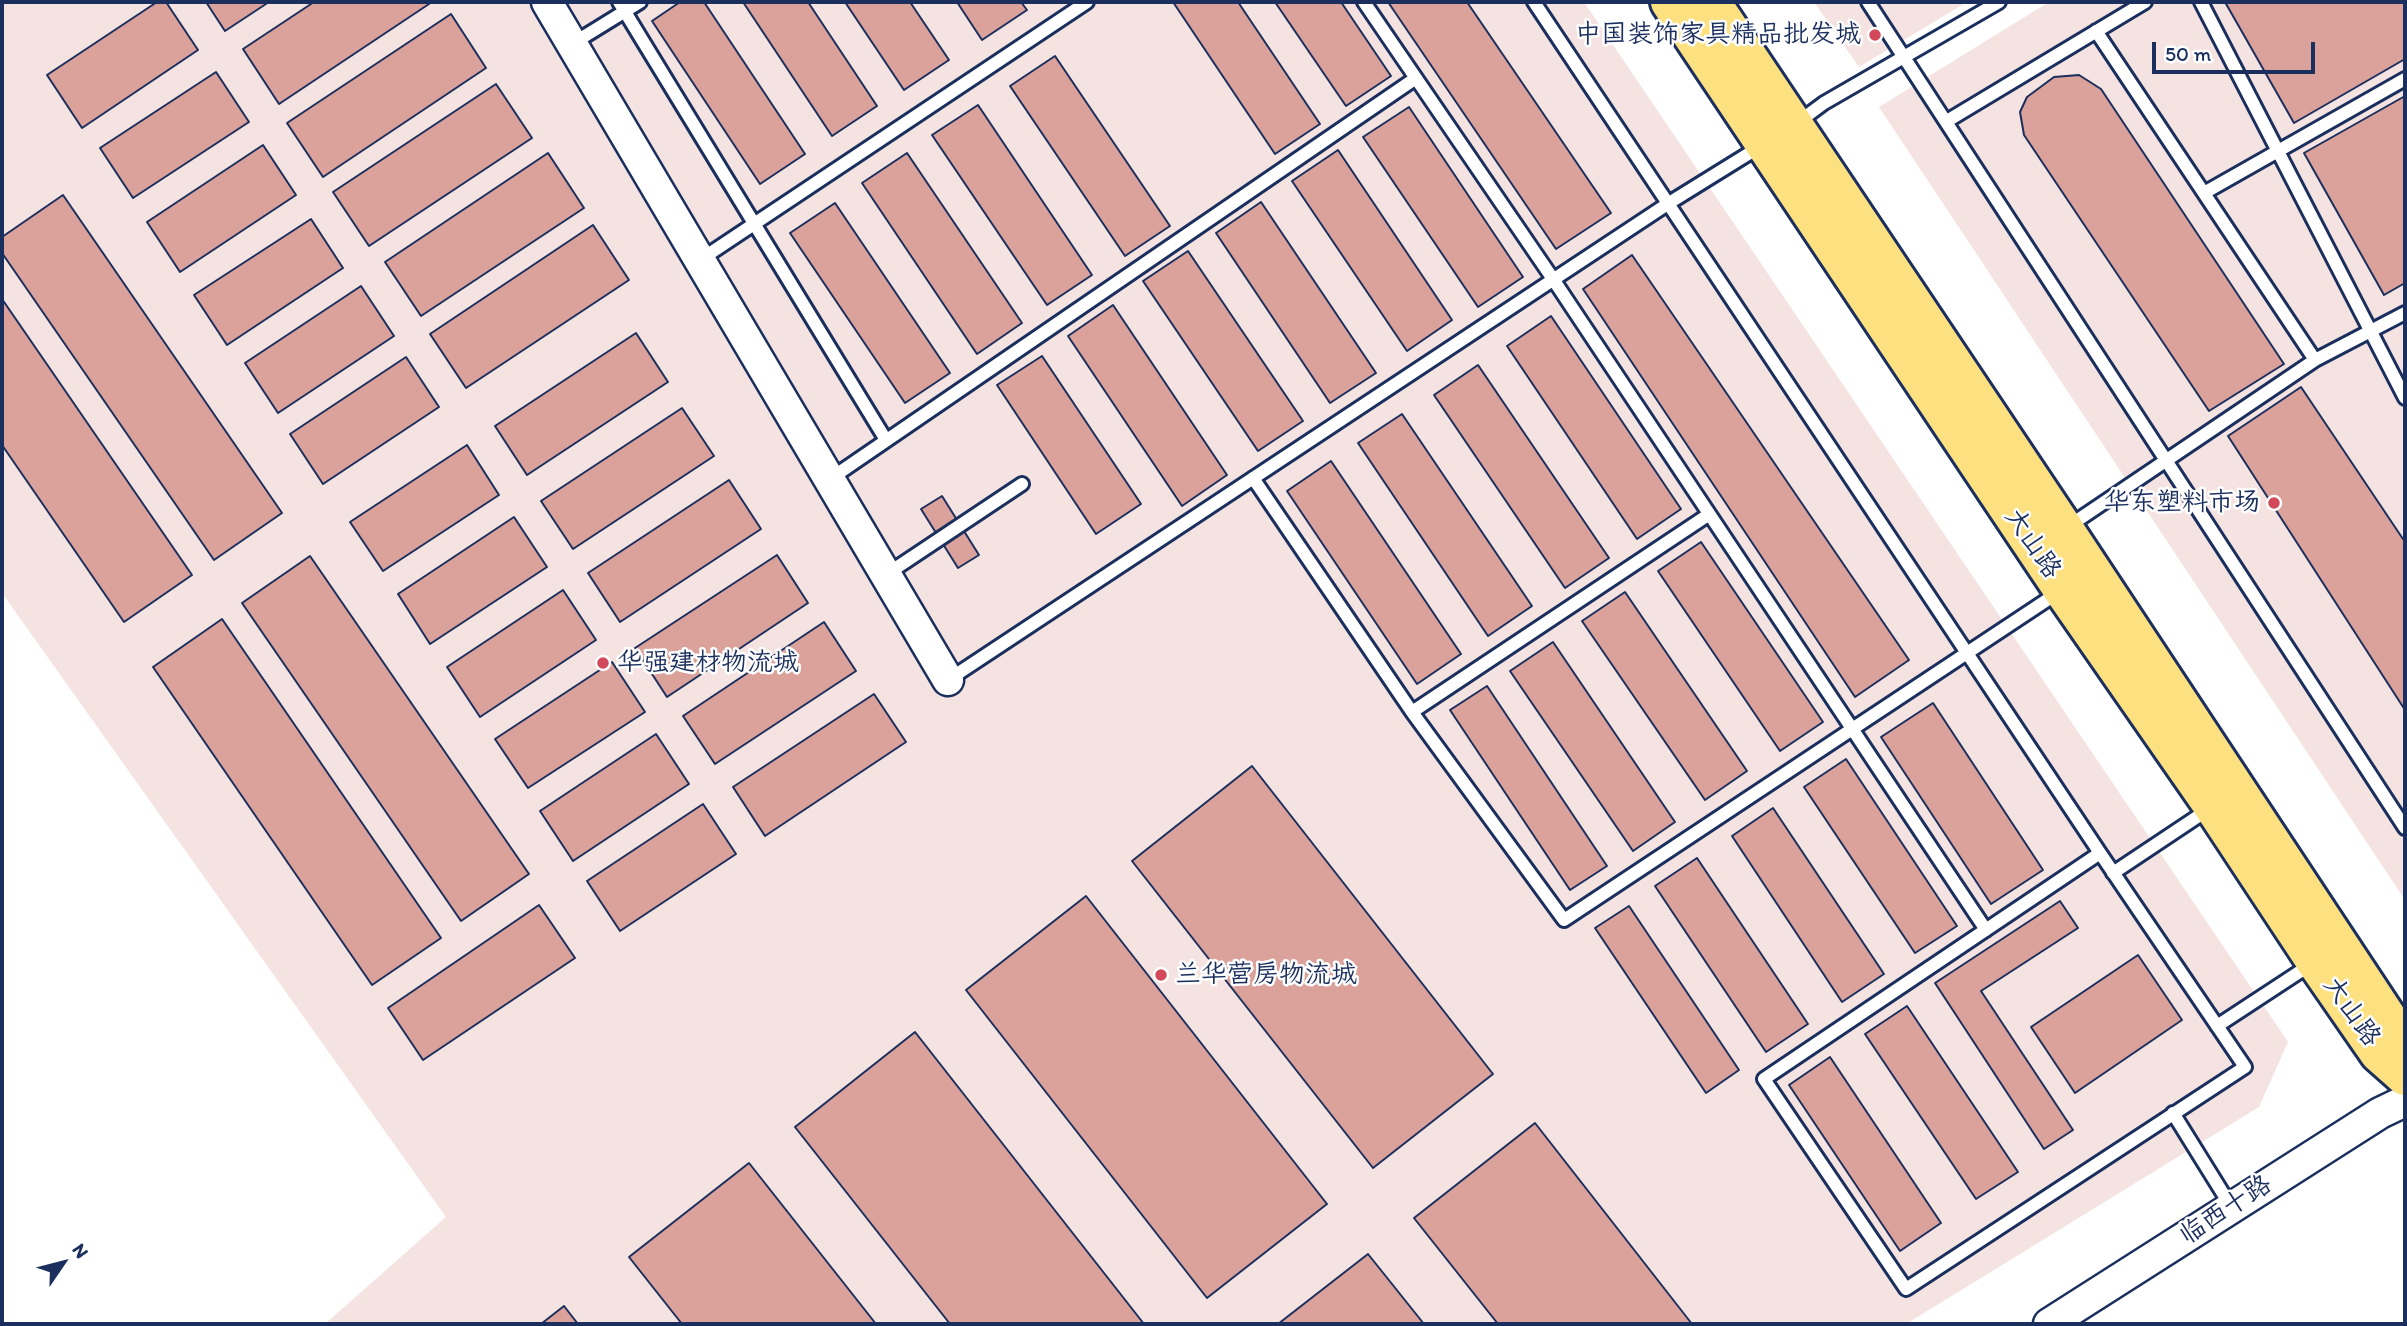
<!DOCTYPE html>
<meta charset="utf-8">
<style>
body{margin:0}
#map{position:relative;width:2407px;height:1326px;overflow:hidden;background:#fff;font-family:Itim,sans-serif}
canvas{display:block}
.frame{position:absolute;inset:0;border:4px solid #1b2f5e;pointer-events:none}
.north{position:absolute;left:28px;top:1228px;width:70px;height:70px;-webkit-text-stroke:5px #fff;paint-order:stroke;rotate:55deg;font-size:19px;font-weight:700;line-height:28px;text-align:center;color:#1b2f5e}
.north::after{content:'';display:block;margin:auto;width:24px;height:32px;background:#1b2f5e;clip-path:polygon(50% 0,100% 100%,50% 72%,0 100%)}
.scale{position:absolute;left:2152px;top:42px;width:163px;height:32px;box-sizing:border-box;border:4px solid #1b2f5e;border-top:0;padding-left:9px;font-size:21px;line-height:24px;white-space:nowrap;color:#1b2f5e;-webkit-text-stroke:5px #fff;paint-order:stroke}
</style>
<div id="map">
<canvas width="2407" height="1326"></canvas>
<div class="frame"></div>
<div class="north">N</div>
<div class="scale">50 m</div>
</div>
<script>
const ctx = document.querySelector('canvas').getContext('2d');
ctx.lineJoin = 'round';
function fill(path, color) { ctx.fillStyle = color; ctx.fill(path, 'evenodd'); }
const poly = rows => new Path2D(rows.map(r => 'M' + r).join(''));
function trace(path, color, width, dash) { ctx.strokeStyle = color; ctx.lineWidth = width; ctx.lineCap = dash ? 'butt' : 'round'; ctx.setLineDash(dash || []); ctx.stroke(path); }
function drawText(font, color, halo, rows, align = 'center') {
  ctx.font = font + ' Itim,"LXGW WenKai TC",sans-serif'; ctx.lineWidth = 5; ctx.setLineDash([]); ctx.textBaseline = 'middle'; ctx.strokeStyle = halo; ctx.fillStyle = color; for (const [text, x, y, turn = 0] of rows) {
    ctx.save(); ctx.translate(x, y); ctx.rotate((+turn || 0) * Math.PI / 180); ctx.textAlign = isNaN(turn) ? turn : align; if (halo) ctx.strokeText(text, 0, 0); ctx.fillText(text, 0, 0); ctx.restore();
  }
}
fill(poly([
 [2,2,1584,2,2288,1042,2259,1107,1906,1324,325,1324,446,1217,2,593],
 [1814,2,1967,2,1859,67],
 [2049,2,2405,2,2405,900,1879,107]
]), '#f4e3e1');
const building = poly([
 [157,2,166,2,198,50,82,128,47,75,157,2],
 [206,2,269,2,225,31,206,2],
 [314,2,432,2,279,104,243,49,314,2],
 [680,2,704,2,805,154,760,184,652,21,680,2],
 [743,2,808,2,877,106,832,136,743,2],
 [845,2,910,2,949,60,904,90,845,2],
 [957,2,1021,2,1027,10,982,40,957,2],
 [1173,2,1238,2,1320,124,1275,154,1173,2],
 [1275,2,1341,2,1391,76,1346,106,1275,2],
 [1388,2,1467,2,1611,213,1556,249,1388,2],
 [2225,2,2405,2,2405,59,2294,123,2225,2],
 [451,14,486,68,323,177,287,123,451,14],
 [1055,56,1170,226,1125,256,1010,86,1055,56],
 [216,72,249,122,133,198,100,148,216,72],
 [2079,75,2101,89,2284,364,2209,411,2024,135,2020,112,2027,97,2054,77,2079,75],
 [496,84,532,138,369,246,333,192,496,84],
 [2405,96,2405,283,2384,295,2304,153,2405,96],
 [978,105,1092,275,1047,305,932,135,978,105],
 [1409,107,1523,277,1478,307,1363,137,1409,107],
 [263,145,296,195,180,272,147,222,263,145],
 [1338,150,1452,320,1407,351,1292,181,1338,150],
 [548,153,584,208,421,316,385,262,548,153],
 [907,153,1022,323,977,354,862,183,907,153],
 [63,195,282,513,214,560,2,253,2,237,63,195],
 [1261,202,1376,373,1330,403,1216,233,1261,202],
 [835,203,950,373,905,403,790,233,835,203],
 [311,219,343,268,227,345,194,295,311,219],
 [593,225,629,280,466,388,430,334,593,225],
 [1188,251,1303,421,1258,451,1143,281,1188,251],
 [1632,255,1909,660,1855,697,1583,289,1632,255],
 [361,286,394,336,278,413,245,363,361,286],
 [2,299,192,575,124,622,2,445,2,299],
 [1113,305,1227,475,1182,506,1068,336,1113,305],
 [1551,316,1681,509,1637,539,1507,346,1551,316],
 [636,333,668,382,527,475,495,426,636,333],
 [1042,356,1141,504,1096,534,997,385,1042,356],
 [406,357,439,407,323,484,290,434,406,357],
 [1478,365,1609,558,1565,588,1434,395,1478,365],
 [2301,387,2405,542,2405,710,2228,436,2301,387],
 [682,408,714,456,573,549,541,501,682,408],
 [1402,414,1532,606,1488,636,1358,443,1402,414],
 [467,445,499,495,383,571,350,522,467,445],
 [1331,461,1461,654,1417,684,1287,491,1331,461],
 [729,480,761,529,620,622,588,573,729,480],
 [942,496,979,555,958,568,921,509,942,496],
 [514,517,547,567,430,644,398,594,514,517],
 [1701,542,1823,722,1780,751,1658,571,1701,542],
 [777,555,808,603,667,697,635,648,777,555],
 [310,556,529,874,461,921,242,603,310,556],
 [563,590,596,640,480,717,447,667,563,590],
 [1625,592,1747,771,1705,800,1582,621,1625,592],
 [222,619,441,938,372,985,153,667,222,619],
 [824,622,856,671,715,764,683,716,824,622],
 [1553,642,1675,822,1633,851,1510,671,1553,642],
 [612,662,645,712,528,788,495,739,612,662],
 [1487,686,1607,866,1570,890,1450,710,1487,686],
 [874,694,906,742,765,836,733,787,874,694],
 [1933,703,2043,870,1991,904,1881,737,1933,703],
 [656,734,689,784,573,861,540,811,656,734],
 [1846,759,1957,926,1915,953,1804,787,1846,759],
 [1252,766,1493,1074,1373,1168,1132,861,1252,766],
 [703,804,736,854,620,931,587,881,703,804],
 [1773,808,1884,974,1842,1002,1732,836,1773,808],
 [1697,858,1808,1024,1766,1052,1655,886,1697,858],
 [1086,896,1327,1204,1207,1298,966,990,1086,896],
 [2060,901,2078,928,1981,991,2073,1130,2044,1149,1935,983,2060,901],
 [539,905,575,958,423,1060,388,1008,539,905],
 [1629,906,1739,1070,1706,1093,1595,928,1629,906],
 [2138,955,2182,1020,2075,1093,2031,1027,2138,955],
 [1907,1006,2018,1172,1976,1199,1865,1034,1907,1006],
 [915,1032,1144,1324,950,1324,795,1127,915,1032],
 [1830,1057,1941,1223,1900,1251,1789,1085,1830,1057],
 [1535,1123,1692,1324,1498,1324,1414,1218,1535,1123],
 [749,1163,876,1324,682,1324,629,1257,749,1163],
 [1368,1254,1424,1324,1278,1324,1368,1254],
 [564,1306,578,1324,541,1324,564,1306]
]);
fill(building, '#dba19b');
trace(building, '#1b2f5e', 2);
const service = poly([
 [619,2,886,440],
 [1364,2,1553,279,1986,930],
 [1534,2,2100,853,2245,1067,1906,1289,1764,1079,2100,853],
 [1868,2,2405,828],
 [2201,2,2405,398],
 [2096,31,2315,360],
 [572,44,640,2],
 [1947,121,2145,2],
 [1797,123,1824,103,1999,2],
 [2204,193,2405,79],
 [700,260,1087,2],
 [1253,478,1412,712,1564,920,2059,592],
 [830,479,1416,78],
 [2066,528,2315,360,2405,313],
 [887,574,1022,484],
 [948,680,1669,203,1761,146],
 [1412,712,1708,515],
 [2113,873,2209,809],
 [2217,1026,2313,963],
 [2173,1113,2232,1208]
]);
const tertiary = poly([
 [547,2,948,680],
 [2049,1324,2380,1113,2405,1101]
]);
const primary = poly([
 [1670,2,2063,590,2213,806,2316,962,2379,1053,2405,1076],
 [1711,2,2064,529,2405,1045]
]);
trace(service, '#1b2f5e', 18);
trace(tertiary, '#1b2f5e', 35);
trace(primary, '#1b2f5e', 44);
trace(service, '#fff', 12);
trace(tertiary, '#fff', 30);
trace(primary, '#fde080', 38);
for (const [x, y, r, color] of [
 [1875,35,7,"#d1495b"],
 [2274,503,7,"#d1495b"],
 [603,663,7,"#d1495b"],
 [1161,975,7,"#d1495b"]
]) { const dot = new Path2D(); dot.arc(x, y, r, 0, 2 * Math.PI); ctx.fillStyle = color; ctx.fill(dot); trace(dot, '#fff', 2.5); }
drawText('26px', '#1b2f5e', '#fff', [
 ["中国装饰家具精品批发城",1861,35],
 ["华东塑料市场",2260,503],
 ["华强建材物流城",617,663,"left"],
 ["兰华营房物流城",1175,975,"left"]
], 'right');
drawText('26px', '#1b2f5e', '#fff', [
 ["大山路",2032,544,56],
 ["大山路",2351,1012,55],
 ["临西十路",2226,1211,-33]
]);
</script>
